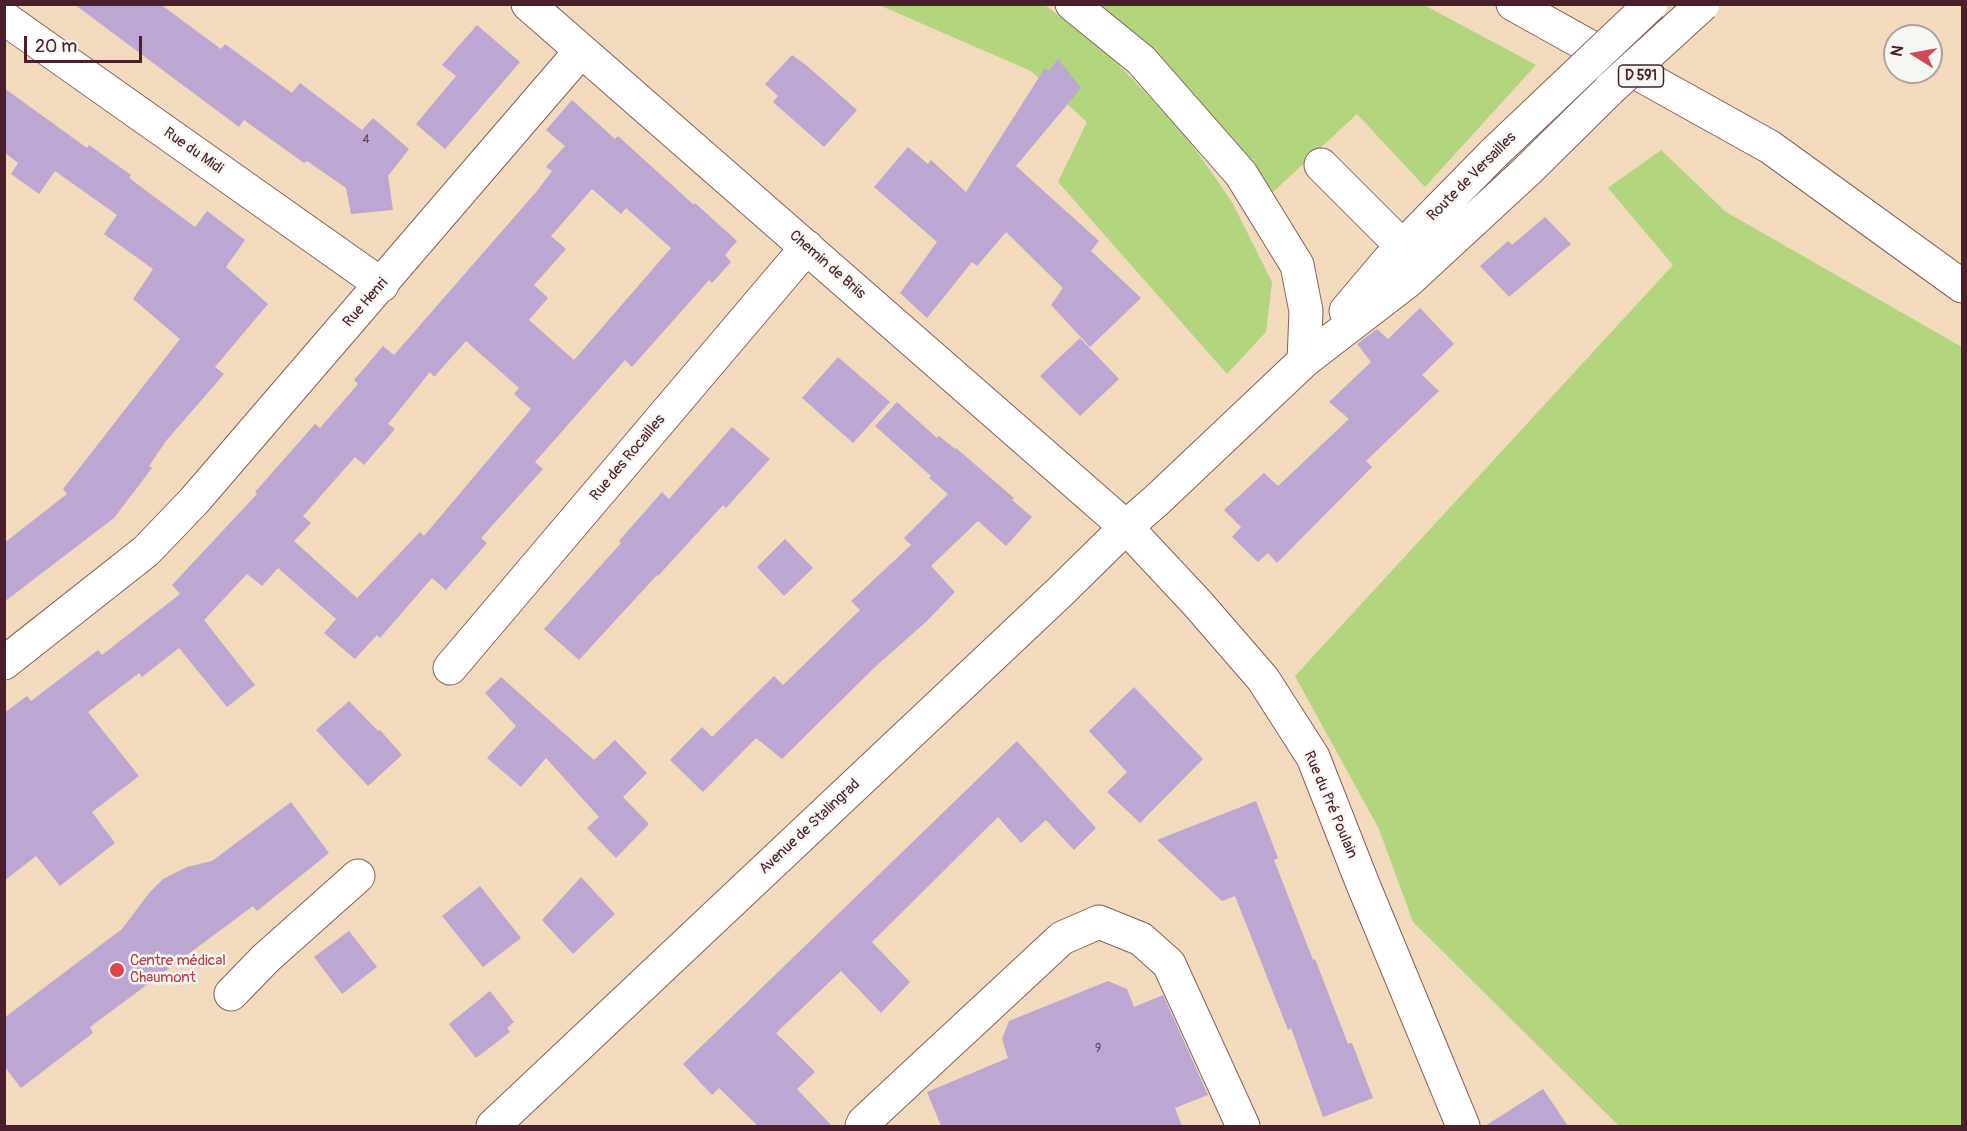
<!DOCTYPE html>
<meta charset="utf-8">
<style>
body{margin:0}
#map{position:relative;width:1967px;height:1131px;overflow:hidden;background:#f1dbbc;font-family:Pangolin,sans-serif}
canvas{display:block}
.frame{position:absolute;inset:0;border:6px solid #4a1f2b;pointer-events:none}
.north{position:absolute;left:1883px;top:24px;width:60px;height:60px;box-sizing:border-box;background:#f6f6f2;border:2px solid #b1a0a2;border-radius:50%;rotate:281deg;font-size:16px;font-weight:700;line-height:24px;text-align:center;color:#4a1f2b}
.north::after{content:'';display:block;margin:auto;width:21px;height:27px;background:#d1495b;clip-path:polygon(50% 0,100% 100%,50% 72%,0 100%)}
.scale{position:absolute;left:24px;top:36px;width:118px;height:27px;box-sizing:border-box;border:3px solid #4a1f2b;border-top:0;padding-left:8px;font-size:18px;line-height:21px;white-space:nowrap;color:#4a1f2b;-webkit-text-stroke:4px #f6f6f2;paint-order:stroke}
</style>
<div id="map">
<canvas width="1967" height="1131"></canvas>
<div class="frame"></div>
<div class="north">N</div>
<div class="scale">20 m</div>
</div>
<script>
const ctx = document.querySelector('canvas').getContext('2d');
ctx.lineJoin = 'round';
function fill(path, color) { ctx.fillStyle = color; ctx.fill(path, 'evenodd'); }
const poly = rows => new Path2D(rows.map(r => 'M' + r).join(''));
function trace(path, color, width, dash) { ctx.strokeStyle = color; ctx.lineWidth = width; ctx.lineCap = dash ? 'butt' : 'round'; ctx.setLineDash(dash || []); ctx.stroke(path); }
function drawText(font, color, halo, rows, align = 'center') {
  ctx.font = font + ' Pangolin,sans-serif'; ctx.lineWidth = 5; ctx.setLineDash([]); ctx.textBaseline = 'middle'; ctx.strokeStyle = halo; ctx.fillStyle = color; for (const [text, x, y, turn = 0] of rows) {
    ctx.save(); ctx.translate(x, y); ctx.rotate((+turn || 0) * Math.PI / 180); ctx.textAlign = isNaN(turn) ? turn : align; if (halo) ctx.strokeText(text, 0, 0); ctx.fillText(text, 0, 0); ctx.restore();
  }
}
fill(poly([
 [879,5,1045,5,1109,55,1181,129,1232,202,1272,282,1266,332,1227,374,1058,182,1087,122,1031,71],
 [1101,5,1424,5,1536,65,1425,187,1357,114,1272,193,1205,108,1116,18],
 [1661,150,1726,212,1962,347,1962,1126,1619,1126,1413,922,1379,829,1295,676,1673,265,1608,188]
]), '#b2d57d');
fill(poly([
 [74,4,160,4,221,49,225,44,292,93,300,83,362,130,373,118,409,149,388,176,393,210,351,214,346,188,307,161,304,163,244,120,239,127],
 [477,25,520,62,445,149,416,124,456,76,442,65],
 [792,55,806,65,857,110,824,147,773,102,778,96,765,84],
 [1058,59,1081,88,1016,166,1099,241,1091,251,1141,298,1090,347,1051,305,1063,288,1006,232,977,266,972,262,927,318,900,293,937,242,874,187,908,147,928,164,931,160,966,192,1045,68,1049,71],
 [4,88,87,148,89,145,131,175,129,178,195,227,207,211,245,240,226,267,268,304,215,367,224,374,166,441,149,466,152,468,114,518,4,602,4,543,67,494,63,489,180,339,133,299,153,269,104,234,117,215,55,171,39,194,11,174,18,163,4,152],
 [572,100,615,139,618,136,694,205,695,203,737,241,725,255,731,262,712,283,709,280,632,367,625,360,535,462,543,469,481,538,487,543,446,590,432,578,380,638,377,635,355,659,324,633,336,619,278,568,262,586,247,574,204,620,255,685,227,707,179,648,142,677,139,673,88,712,139,776,92,812,115,843,60,886,36,856,4,881,4,713,27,696,31,701,98,650,102,655,180,594,172,585,257,494,255,492,315,424,320,428,358,384,354,380,383,346,394,355,537,191,552,171,546,167,565,146,546,130],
 [592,189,621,214,626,208,671,248,574,360,529,320,548,298,534,285,566,249,551,236],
 [466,341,519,388,514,394,531,409,424,536,420,532,357,598,294,541,311,523,303,516,355,457,364,465,395,429,388,424,430,372,434,377],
 [1545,217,1571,244,1509,297,1480,266,1508,241,1512,245],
 [1420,308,1454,344,1422,375,1439,391,1366,461,1372,467,1277,563,1268,553,1258,562,1232,537,1241,527,1224,510,1264,473,1278,486,1349,419,1329,402,1371,362,1357,344,1377,329,1388,339],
 [1080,338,1119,379,1080,416,1040,376],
 [838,357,890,402,853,443,802,398],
 [897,402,937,438,939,436,955,449,956,448,1014,498,1012,500,1032,517,1006,546,978,521,931,566,955,592,927,621,875,667,782,759,756,738,703,792,670,760,702,727,712,737,774,676,783,685,860,610,851,601,911,545,904,538,948,494,929,478,931,476,875,426],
 [732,427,770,459,726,508,723,505,658,576,657,575,579,660,544,629,621,543,619,541,662,492,669,499],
 [785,539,813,568,784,596,757,567],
 [501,677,594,760,615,740,647,773,623,797,649,824,616,858,587,828,599,817,546,758,521,787,487,758,516,726,485,693],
 [1134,687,1203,759,1140,823,1107,792,1127,772,1089,731],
 [349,701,378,731,380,730,402,755,368,786,316,730],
 [1017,741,1096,828,1074,850,1046,820,1021,843,998,817,872,942,910,982,881,1013,841,971,776,1033,815,1072,797,1089,832,1126,758,1126,719,1088,712,1095,683,1064],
 [1256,801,1278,858,1274,860,1313,960,1315,959,1348,1044,1352,1043,1373,1098,1323,1117,1291,1028,1288,1030,1235,896,1222,901,1157,840],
 [291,802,329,853,257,911,253,906,90,1027,93,1033,21,1088,4,1066,4,1018,122,929,150,892,163,879,187,867,212,861],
 [581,877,615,914,573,954,542,920],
 [480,886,521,938,483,967,442,916],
 [349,931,377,967,342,994,314,957],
 [1108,981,1127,989,1134,1007,1163,995,1208,1095,1175,1108,1182,1126,941,1126,927,1092,1008,1058,1002,1039,1009,1021],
 [490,991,514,1022,507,1028,510,1032,476,1058,449,1024],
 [1543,1089,1568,1126,1485,1126]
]), '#bba7d2');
const minor = poly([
 [528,4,1126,527,1198,604,1263,679,1313,757,1362,882,1463,1126],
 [4,18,382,285],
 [1321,165,1402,246],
 [4,663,146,551,194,501,581,51],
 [450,668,807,247],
 [231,994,266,958,358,876],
 [862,1126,864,1122,1062,938,1099,922,1141,939,1169,964,1243,1126]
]);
const major = poly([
 [1072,4,1141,60,1241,174,1297,265,1306,311,1304,361],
 [1513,4,1770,147,1962,286],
 [1346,311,1389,260,1494,153],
 [493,1126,1061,591,1126,527,1157,500,1304,361,1408,281,1527,171,1610,89]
]);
trace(minor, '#84615e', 35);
trace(major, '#84615e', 35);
trace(minor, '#fff', 33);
trace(major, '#fff', 33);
const majorBridge = poly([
 [1610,89,1703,4],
 [1494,153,1651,4]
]);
trace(majorBridge, '#84615e', 35, []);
trace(majorBridge, '#fff', 33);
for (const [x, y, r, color] of [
 [117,970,8,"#e0444e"]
]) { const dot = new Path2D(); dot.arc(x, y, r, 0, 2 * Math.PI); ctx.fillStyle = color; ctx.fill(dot); trace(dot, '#f6f6f2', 2); }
drawText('12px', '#664155', null, [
 ["4",366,140],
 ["9",1098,1049]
]);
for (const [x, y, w] of [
 [1641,76,45]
]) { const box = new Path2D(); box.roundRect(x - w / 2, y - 11, w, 22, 4.5); ctx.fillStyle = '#f6f6f2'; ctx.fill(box); trace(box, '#4a1f2b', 1.5); }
drawText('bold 14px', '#4a1f2b', null, [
 ["D 591",1641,76]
]);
drawText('15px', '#4a1f2b', '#f6f6f2', [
 ["Rue du Midi",193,151,35],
 ["Route de Versailles",1472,177,-45],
 ["Chemin de Briis",827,265,41],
 ["Rue Henri",366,303,-49],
 ["Rue des Rocailles",628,458,-50],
 ["Rue du Pré Poulain",1330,805,67],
 ["Avenue de Stalingrad",810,827,-43]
]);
drawText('15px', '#be3a42', '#f6f6f2', [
 ["Centre médical",130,961],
 ["Chaumont",130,978]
], 'left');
</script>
